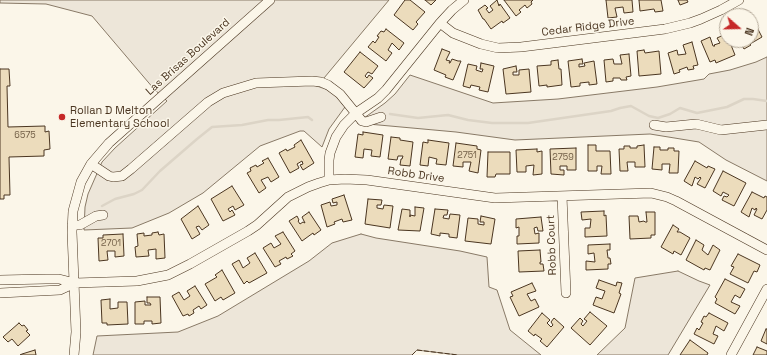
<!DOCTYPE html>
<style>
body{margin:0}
#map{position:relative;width:767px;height:355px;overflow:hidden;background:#fbf6e9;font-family:"Space Grotesk",sans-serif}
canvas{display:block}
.north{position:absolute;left:719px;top:8px;width:40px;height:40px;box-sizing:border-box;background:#fbf6e9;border:1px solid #b4a999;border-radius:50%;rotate:110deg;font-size:11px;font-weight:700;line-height:16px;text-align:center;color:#4a3520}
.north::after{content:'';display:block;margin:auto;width:14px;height:18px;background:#c62828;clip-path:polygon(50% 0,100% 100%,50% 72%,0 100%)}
</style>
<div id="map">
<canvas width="767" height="355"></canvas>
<div class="north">N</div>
</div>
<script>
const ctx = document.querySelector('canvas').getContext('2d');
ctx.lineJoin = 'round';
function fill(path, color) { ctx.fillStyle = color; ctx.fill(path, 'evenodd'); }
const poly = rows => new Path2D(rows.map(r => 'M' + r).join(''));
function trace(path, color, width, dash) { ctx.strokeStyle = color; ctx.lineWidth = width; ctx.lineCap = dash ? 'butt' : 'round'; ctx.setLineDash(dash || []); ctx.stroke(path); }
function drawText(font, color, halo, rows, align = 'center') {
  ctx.font = font + ' "Space Grotesk",sans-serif'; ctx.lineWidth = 3; ctx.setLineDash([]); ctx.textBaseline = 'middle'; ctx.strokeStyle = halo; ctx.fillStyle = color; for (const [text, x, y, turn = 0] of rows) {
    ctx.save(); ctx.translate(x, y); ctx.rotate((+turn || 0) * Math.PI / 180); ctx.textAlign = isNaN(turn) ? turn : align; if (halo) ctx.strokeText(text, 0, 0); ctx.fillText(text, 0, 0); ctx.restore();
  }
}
const green = poly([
 [0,0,389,0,324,78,314,85,328,90,337,97,345,107,329,129,322,147,304,131,300,131,260,146,203,193,169,213,132,228,84,230,85,207,88,194,102,162,115,148,167,101,154,89,92,16,46,4,0,3,0,0],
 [767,57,767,181,726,160,699,142,650,134,515,140,456,132,357,123,385,103,395,94,410,75,493,103,558,99,657,87,704,79,709,74,730,70,756,62,767,57],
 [361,234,376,238,460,251,487,257,489,287,497,290,510,330,541,355,458,355,417,350,412,355,93,355,97,336,178,332,218,316,309,261,332,243,361,234],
 [678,271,699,281,710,285,668,355,597,355,625,328,635,278,678,271]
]);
fill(green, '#ede6d9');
trace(green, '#887966', 1);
trace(poly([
 [390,114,418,118,448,115,468,120,492,123,528,123,611,111,620,108,631,106,649,116,658,118,670,114,680,108,697,113,727,107,744,99,753,99,767,101],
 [102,206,115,199,134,194,142,190,160,171,197,139,212,127,242,125,268,120,279,120,308,117,312,120]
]), '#dcd4c6', 2.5);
const building = poly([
 [405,0,410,0,425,12,416,22,418,24,413,30,394,15,405,0],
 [425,0,436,0,431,5,425,0],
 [497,0,499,6,500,4,510,18,503,23,502,21,491,29,484,19,483,19,478,10,485,5,488,8,486,9,489,13,493,10,490,6,497,0],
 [504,0,533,0,531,2,532,4,527,8,525,5,519,10,521,12,516,16,504,0],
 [606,0,632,0,633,12,624,13,623,7,615,8,617,17,608,18,606,0],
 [639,0,661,0,663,11,655,12,654,9,640,11,639,0],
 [678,0,687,0,688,2,680,5,678,0],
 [751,16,762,37,750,44,751,45,744,49,739,40,751,40,751,16],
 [386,29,404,43,399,50,392,43,388,50,392,53,386,61,368,47,373,41,375,43,379,37,377,36,381,31,384,32,386,29],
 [726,34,727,40,729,40,735,55,716,63,715,60,710,62,701,41,710,37,713,46,715,46,714,45,720,43,717,38,726,34],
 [692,42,698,65,693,66,694,69,688,70,687,67,679,70,680,72,674,74,668,53,677,50,678,55,686,54,683,45,692,42],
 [442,49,450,52,446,60,450,61,449,63,450,63,452,59,458,61,461,61,453,80,445,77,446,75,434,70,442,49],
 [644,50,645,53,659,51,661,74,639,76,637,51,644,50],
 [360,52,378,66,372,74,368,72,365,76,367,78,369,75,373,78,364,88,344,72,360,52],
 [629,54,631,76,626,77,627,80,621,80,620,78,613,78,613,81,606,82,604,60,613,59,614,64,622,64,620,55,629,54],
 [582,59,583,64,579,64,579,67,585,66,584,63,594,61,597,84,589,85,589,82,580,83,580,86,571,87,568,61,582,59],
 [558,60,559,69,561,69,562,85,547,87,547,85,539,86,537,66,551,65,551,61,558,60],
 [481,63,494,66,488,92,479,90,480,87,471,85,470,88,463,86,468,64,477,66,476,70,482,72,483,69,480,69,481,63],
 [516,66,517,72,513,72,513,75,519,75,519,70,529,69,531,92,506,94,503,69,516,66],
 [0,69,9,69,10,86,7,86,8,127,45,126,45,132,49,131,50,149,44,150,44,156,9,157,10,195,4,195,4,199,0,199,0,69],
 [363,132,383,135,380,157,371,156,372,150,364,149,363,158,355,157,358,134,363,135,363,132],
 [391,137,400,138,400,140,413,142,410,166,400,165,401,159,402,159,403,156,398,156,397,160,388,159,391,137],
 [301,140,314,163,303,170,300,165,303,164,302,161,297,164,299,168,290,173,279,153,286,149,287,151,295,147,294,145,301,140],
 [428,140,449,143,446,165,436,164,437,159,429,157,428,166,420,165,423,142,428,143,428,140],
 [456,143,477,146,477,149,481,150,478,173,469,171,471,162,463,162,463,167,453,166,456,143],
 [588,145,596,145,596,151,610,151,611,174,601,174,602,166,597,166,597,171,588,171,588,145],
 [644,145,645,167,635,167,635,162,627,162,628,171,620,171,619,149,624,149,624,146,630,146,630,148,637,148,637,146,644,145],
 [654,147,660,147,660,150,668,150,668,148,674,148,674,151,679,151,678,173,669,173,670,164,662,164,662,170,652,169,654,147],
 [576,148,576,170,567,170,567,166,560,166,560,170,564,170,564,175,551,174,550,149,576,148],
 [537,149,537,152,542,151,542,174,533,175,534,165,526,166,526,172,517,172,516,150,537,149],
 [488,152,510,152,510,174,496,174,495,177,487,177,488,152],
 [268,158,279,177,271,182,268,177,261,180,266,188,259,193,247,173,251,171,250,168,256,165,257,167,264,163,262,161,268,158],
 [695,161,707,168,708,166,715,169,705,188,697,184,701,178,700,177,698,179,695,177,692,186,684,181,695,161],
 [723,171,746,183,734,206,722,200,724,196,727,197,729,195,723,192,721,196,713,191,723,171],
 [232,186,244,205,235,210,233,206,228,209,230,212,232,210,235,215,223,221,211,199,232,186],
 [752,192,764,198,765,196,767,197,767,210,762,219,754,215,757,209,756,208,755,210,752,208,749,217,741,212,752,192],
 [344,195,352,220,343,222,342,219,334,222,335,224,327,227,321,205,330,202,331,206,337,205,337,202,333,203,332,199,344,195],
 [368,199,382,200,381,205,377,205,377,208,383,209,384,205,393,206,390,228,365,224,368,199],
 [198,206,209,225,202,230,199,226,196,227,200,234,192,239,181,219,198,206],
 [415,207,424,208,420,231,398,230,402,209,410,210,410,217,410,215,415,216,415,207],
 [435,209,448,210,447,215,444,215,443,218,449,219,450,214,460,215,457,238,449,237,449,234,440,233,440,236,431,234,435,209],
 [604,211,604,216,606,215,607,236,585,237,585,228,590,228,591,219,582,220,581,212,604,211],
 [309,212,321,230,314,235,313,233,302,241,289,221,297,216,299,220,298,221,300,224,303,222,305,223,302,217,309,212],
 [646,212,655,212,655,235,651,235,651,238,630,239,629,216,638,216,639,222,644,221,645,222,647,222,646,212],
 [481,216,495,219,491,244,465,241,468,218,478,219,478,224,484,225,484,222,480,222,481,216],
 [541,217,543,231,538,231,537,227,534,228,535,234,539,233,539,243,517,244,517,236,519,236,519,227,516,228,516,219,541,217],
 [673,225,679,229,677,232,680,232,690,238,681,255,674,251,673,254,661,247,673,225],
 [158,232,159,235,164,234,165,258,156,259,156,249,148,250,149,256,136,257,135,247,138,246,137,234,144,233,144,236,152,235,152,233,158,232],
 [283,232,295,251,291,254,293,256,287,259,286,257,279,261,281,264,275,267,263,248,271,243,274,248,281,244,275,236,283,232],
 [123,234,124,256,115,257,115,251,107,251,108,260,99,261,98,238,103,238,103,235,123,234],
 [696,240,704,245,702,250,708,255,713,245,720,250,710,270,705,268,704,270,686,260,696,240],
 [610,244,610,250,607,250,608,258,610,258,611,264,608,264,608,269,586,270,586,261,595,262,594,253,588,254,588,245,610,244],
 [540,250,541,262,540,262,540,264,543,264,544,271,519,272,518,251,540,250],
 [255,253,267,273,249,283,247,281,244,284,232,264,239,260,243,268,250,263,247,258,255,253],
 [738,254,760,265,757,272,754,271,748,283,730,274,734,267,731,266,738,254],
 [222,270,235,293,223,300,221,297,215,301,205,284,217,277,215,275,222,270],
 [725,279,745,289,740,298,735,295,731,302,740,306,735,314,715,303,717,299,715,297,725,279],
 [599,280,616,286,617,282,622,283,619,293,621,294,614,313,593,305,596,297,602,299,605,291,596,288,599,280],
 [532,283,536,291,527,294,531,301,535,299,539,307,519,316,510,297,513,296,511,292,532,283],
 [195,286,207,305,201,309,199,306,193,310,194,313,189,316,188,314,183,316,172,296,179,292,184,300,190,296,187,291,195,286],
 [147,297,160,297,161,323,152,324,152,321,144,321,144,324,135,324,135,302,145,301,145,305,151,305,150,303,147,303,147,297],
 [110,299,110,309,118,308,118,302,127,302,128,324,107,325,107,323,102,323,101,300,110,299],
 [590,312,607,326,590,345,571,328,580,318,583,321,581,324,583,326,587,321,584,319,590,312],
 [542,313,550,320,547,323,551,327,553,325,551,322,554,318,564,327,547,347,540,341,542,339,535,334,534,336,528,331,542,313],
 [709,313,728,323,724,331,716,326,713,334,718,336,714,344,694,334,697,328,699,330,703,323,701,322,704,316,706,317,709,313],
 [19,323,22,326,24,325,28,330,26,331,30,335,18,346,12,339,8,342,3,337,19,323],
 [766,329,767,329,767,344,761,341,766,329],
 [690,340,708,353,707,355,680,355,690,340],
 [757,347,767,351,767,355,753,355,757,347],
 [35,350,36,355,20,355,22,354,35,350]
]);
fill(building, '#ecdcbc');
trace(building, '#4a3520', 1);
const minor = poly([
 [440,23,453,33,481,44,498,48,521,47,665,29,690,23,701,19,721,10,739,0],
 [654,125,666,127,696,124,721,130,767,125],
 [91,164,109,176,113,177,122,176,131,169,208,102,223,93,256,83,312,81,321,82,328,85,340,94,362,121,366,122,381,117],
 [329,180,329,160,330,153,336,137,344,125,356,113,378,98,386,90,440,23,452,10,464,0],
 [562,196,566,293],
 [72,225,80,225,96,216,103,215],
 [0,280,46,279,59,279,75,283,137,281,168,275,190,264,248,231,257,225,288,197,308,187,319,183,329,180,345,179,367,180,495,198,651,193,667,197,676,201,767,250],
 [0,293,60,290,75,283],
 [74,355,76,332,72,232,73,211,81,182,91,164,109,143,270,0],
 [731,355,767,289]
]);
trace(minor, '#4a3520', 10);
trace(minor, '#fbf6e9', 9);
trace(poly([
 [412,355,417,350,458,355]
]), '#4a3520', 1, [5, 2]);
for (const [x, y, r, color] of [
 [62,117,4,"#c62828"]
]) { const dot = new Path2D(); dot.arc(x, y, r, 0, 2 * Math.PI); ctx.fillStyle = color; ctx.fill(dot); trace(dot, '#fbf6e9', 1.5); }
drawText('9px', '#725f47', null, [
 ["6575",25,136],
 ["2751",467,156],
 ["2759",563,158],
 ["2701",111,244]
]);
drawText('11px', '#4a3520', '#fbf6e9', [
 ["Cedar Ridge Drive",588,27,-7],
 ["Las Brisas Boulevard",188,57,-42],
 ["Robb Drive",416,175,8],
 ["Robb Court",552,245,-92]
]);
drawText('11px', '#4a3520', '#fbf6e9', [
 ["Rollan D Melton",70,111],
 ["Elementary School",70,124]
], 'left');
</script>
